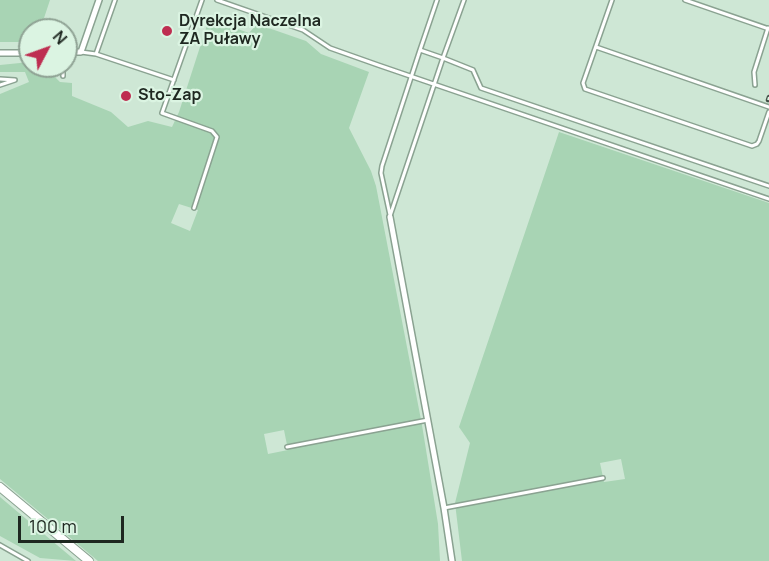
<!DOCTYPE html>
<meta charset="utf-8">
<style>
body{margin:0}
#map{position:relative;width:769px;height:561px;overflow:hidden;background:#cee7d5;font-family:Manrope,sans-serif}
canvas{display:block}
.north{position:absolute;left:18px;top:18px;width:60px;height:60px;box-sizing:border-box;background:#dbf4e2;border:2px solid #8fa294;border-radius:50%;rotate:49deg;font-size:16px;font-weight:700;line-height:24px;text-align:center;color:#1e2720}
.north::after{content:'';display:block;margin:auto;width:21px;height:27px;background:#be2e51;clip-path:polygon(50% 0,100% 100%,50% 72%,0 100%)}
.scale{position:absolute;left:18px;top:516px;width:106px;height:27px;box-sizing:border-box;border:3px solid #1e2720;border-top:0;padding-left:8px;font-size:18px;line-height:21px;white-space:nowrap;color:#1e2720;-webkit-text-stroke:4px #dbf4e2;paint-order:stroke}
</style>
<div id="map">
<canvas width="769" height="561"></canvas>
<div class="north">N</div>
<div class="scale">100 m</div>
</div>
<script>
const ctx = document.querySelector('canvas').getContext('2d');
ctx.lineJoin = 'round';
function fill(path, color) { ctx.fillStyle = color; ctx.fill(path, 'evenodd'); }
const poly = rows => new Path2D(rows.map(r => 'M' + r).join(''));
function trace(path, color, width, dash) { ctx.strokeStyle = color; ctx.lineWidth = width; ctx.lineCap = dash ? 'butt' : 'round'; ctx.setLineDash(dash || []); ctx.stroke(path); }
function drawText(font, color, halo, rows, align = 'center') {
  ctx.font = font + ' Manrope,sans-serif'; ctx.lineWidth = 4.5; ctx.setLineDash([]); ctx.textBaseline = 'middle'; ctx.strokeStyle = halo; ctx.fillStyle = color; for (const [text, x, y, turn = 0] of rows) {
    ctx.save(); ctx.translate(x, y); ctx.rotate((+turn || 0) * Math.PI / 180); ctx.textAlign = isNaN(turn) ? turn : align; if (halo) ctx.strokeText(text, 0, 0); ctx.fillText(text, 0, 0); ctx.restore();
  }
}
fill(poly([
 [0,0,50,0,40,30,30,30,30,42,0,42],
 [209,19,249,33,257,24,306,41,321,54,369,72,349,128,371,171,376,186,422,425,438,524,440,561,98,561,0,479,0,94,29,82,25,72,0,72,0,65,30,62,30,66,55,66,55,77,60,82,72,83,72,96,111,112,128,127,148,121,172,127,179,112],
 [179,204,198,210,190,231,171,223],
 [284,430,288,450,268,454,264,434],
 [559,132,769,203,769,561,462,561,455,503,470,443,459,427],
 [621,459,625,479,604,482,600,463],
 [0,497,76,561,40,558,0,536]
]), '#a8d4b4');
const lane = poly([
 [217,0,303,30,330,48,378,65,769,199],
 [437,0,420,50,443,58,464,0],
 [612,0,583,83,585,89,752,146,757,144,759,141,769,112],
 [685,0,769,29],
 [596,47,769,107],
 [81,52,96,54,174,80],
 [96,54,115,0],
 [63,66,63,76],
 [0,79,15,80,0,85],
 [755,85,754,72,768,28],
 [194,208,217,137,212,131,162,113,202,0],
 [390,215,381,173,382,166,420,50],
 [390,216,443,58,473,70,481,88,769,186],
 [287,447,428,420],
 [444,508,603,478],
 [0,545,28,561]
]);
const street = poly([
 [66,52,81,52,99,0],
 [0,53,30,53],
 [390,217,444,508,452,561]
]);
const secondary = poly([
 [0,487,89,561]
]);
trace(lane, '#8aa291', 6);
trace(street, '#8aa291', 8);
trace(secondary, '#8aa291', 10);
trace(lane, '#fff', 3);
trace(street, '#fff', 5);
trace(secondary, '#fff', 8);
const rail = poly([
 [768,100,769,97]
]);
trace(rail, '#434f46', 4.5);
trace(rail, '#dbf4e2', 2, [7]);
for (const [x, y, r, color] of [
 [167,31,6,"#be2e51"],
 [126,96,6,"#be2e51"]
]) { const dot = new Path2D(); dot.arc(x, y, r, 0, 2 * Math.PI); ctx.fillStyle = color; ctx.fill(dot); trace(dot, '#dbf4e2', 2); }
drawText('bold 16px', '#1e2720', '#dbf4e2', [
 ["Dyrekcja Naczelna",179,22],
 ["ZA Puławy",179,40],
 ["Sto-Zap",138,96]
], 'left');
</script>
